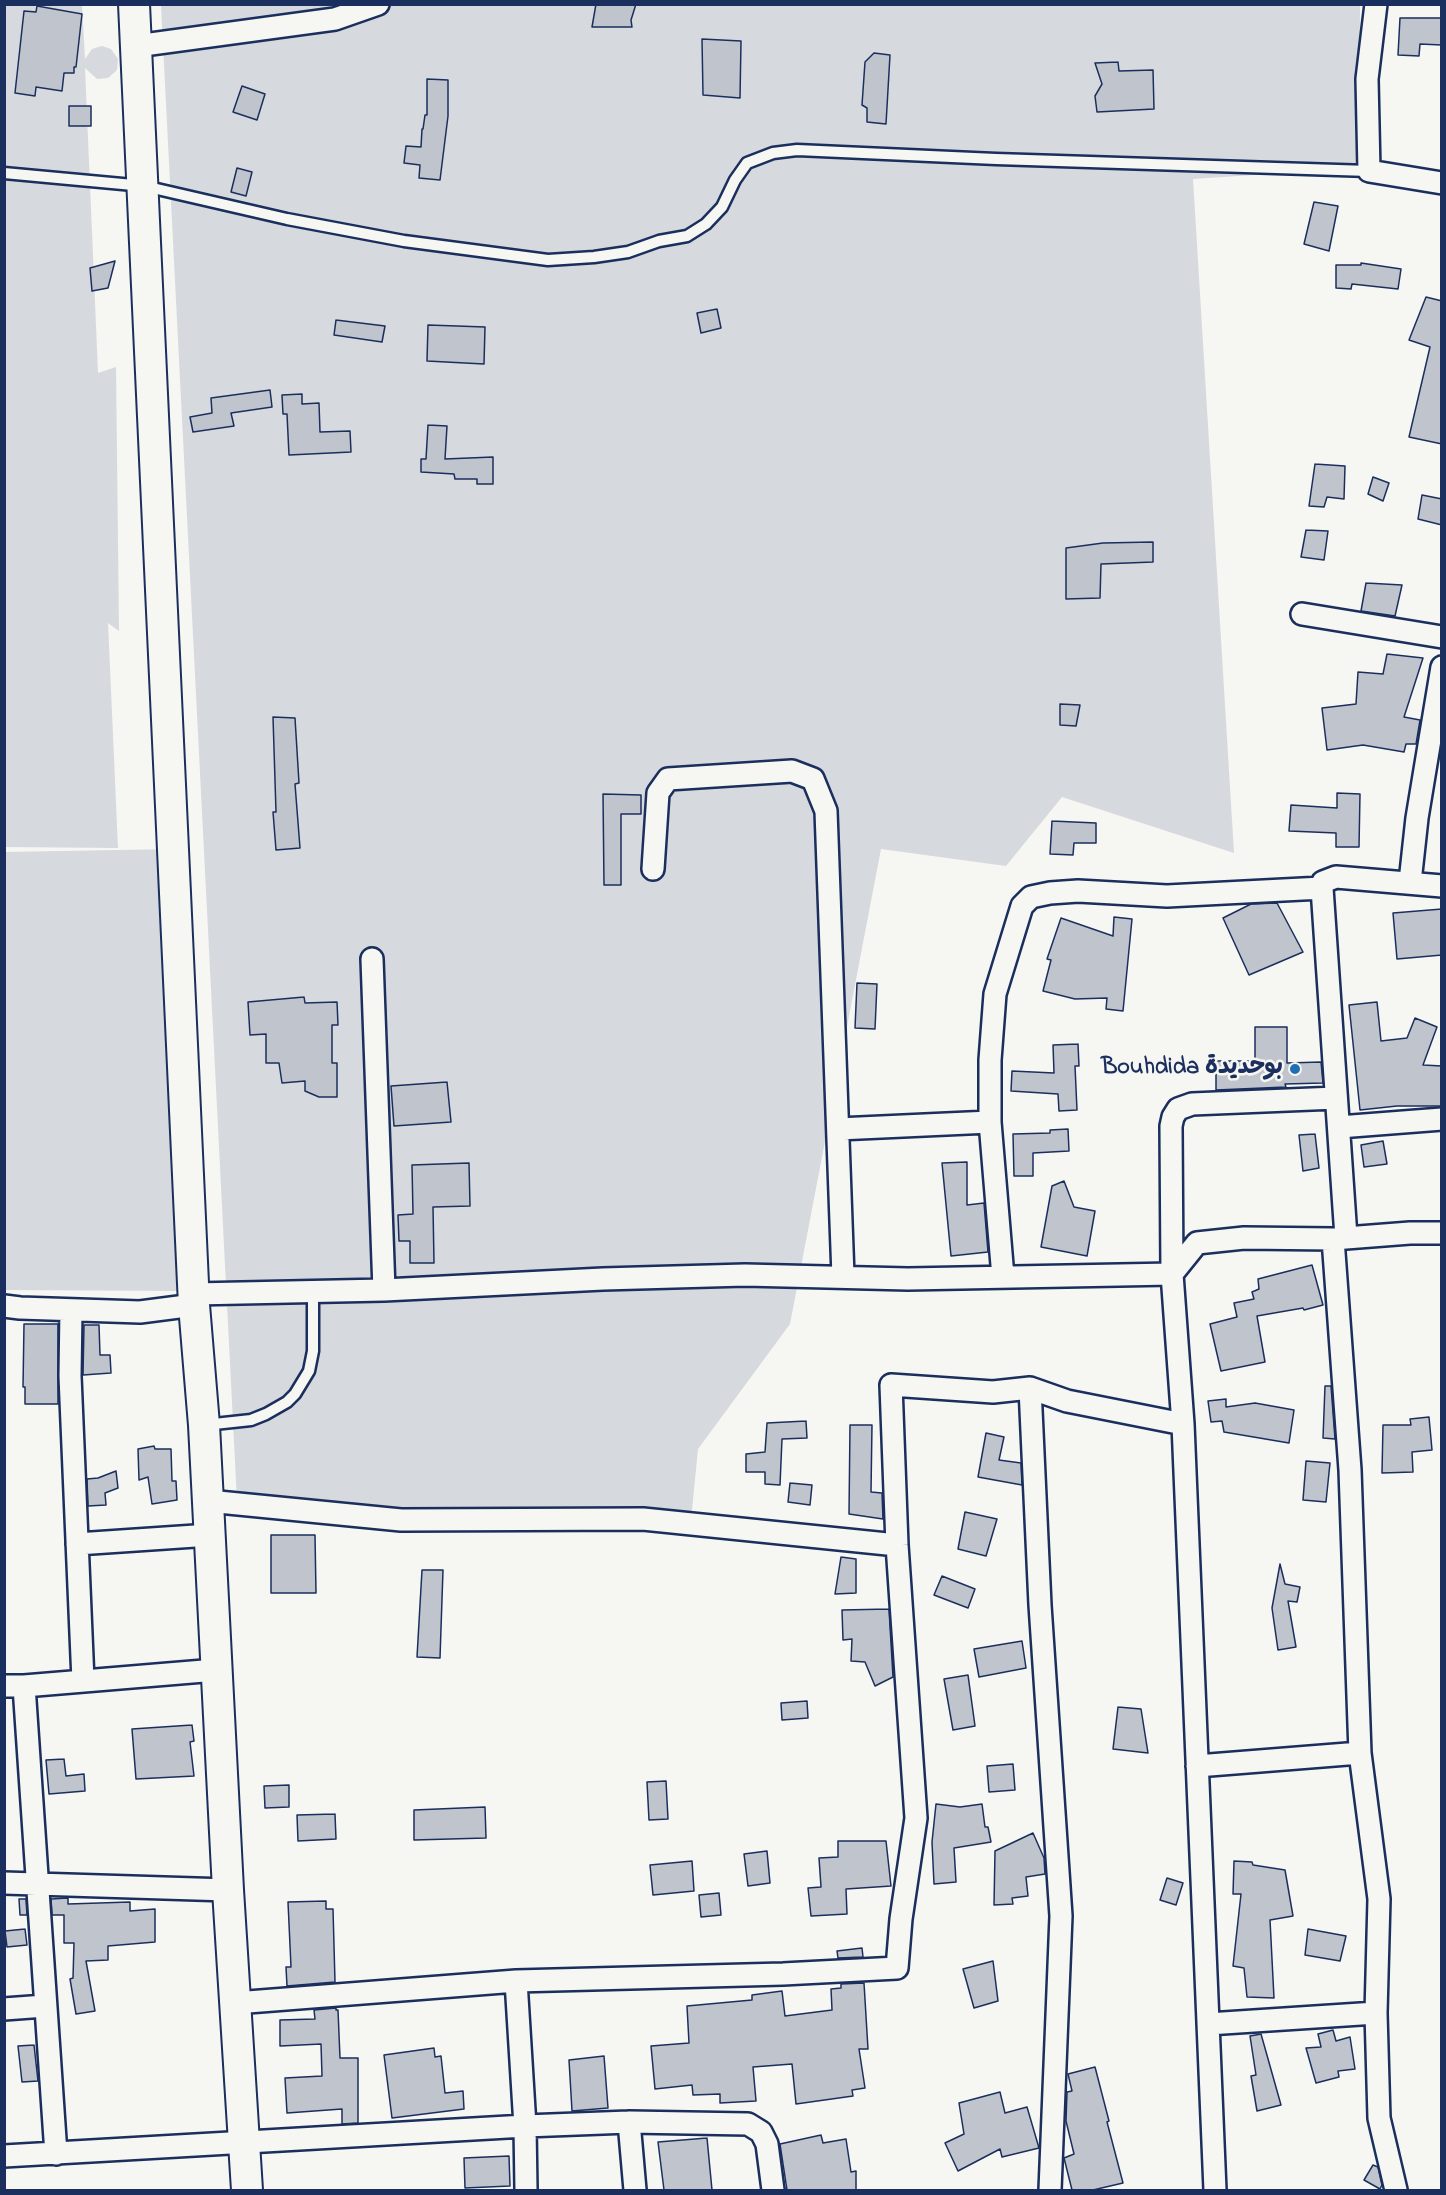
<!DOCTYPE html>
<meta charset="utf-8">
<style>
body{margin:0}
#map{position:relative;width:1446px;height:2195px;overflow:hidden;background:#f6f6f2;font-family:"Indie Flower",sans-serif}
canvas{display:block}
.frame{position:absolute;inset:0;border:6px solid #1b2f5e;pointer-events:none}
</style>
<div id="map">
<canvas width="1446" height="2195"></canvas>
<div class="frame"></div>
</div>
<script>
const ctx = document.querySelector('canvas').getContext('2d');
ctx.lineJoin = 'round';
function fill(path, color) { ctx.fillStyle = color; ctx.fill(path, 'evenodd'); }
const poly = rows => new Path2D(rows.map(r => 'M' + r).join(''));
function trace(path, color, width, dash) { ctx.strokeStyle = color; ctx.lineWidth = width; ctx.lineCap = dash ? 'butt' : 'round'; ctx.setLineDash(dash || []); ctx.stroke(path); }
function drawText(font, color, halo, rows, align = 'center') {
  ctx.font = font + ' "Indie Flower","Playpen Sans Arabic",sans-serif'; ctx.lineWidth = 5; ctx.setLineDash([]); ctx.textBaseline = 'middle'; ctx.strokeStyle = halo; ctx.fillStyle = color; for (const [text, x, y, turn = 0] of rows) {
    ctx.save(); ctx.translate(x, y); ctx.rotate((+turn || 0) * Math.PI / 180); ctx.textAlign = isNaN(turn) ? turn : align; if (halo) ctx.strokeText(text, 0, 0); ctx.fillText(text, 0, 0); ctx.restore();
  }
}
fill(poly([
 [5,5,82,5,85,59,92,49,102,46,111,49,118,59,117,70,108,78,97,79,85,68,98,373,116,367,119,631,108,623,118,848,5,847],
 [161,5,1360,5,1359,168,1193,179,1234,853,1062,797,1006,866,881,849,790,1324,698,1449,690,1530,237,1501],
 [176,849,180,1291,5,1290,4,852]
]), '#d6d9dd');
const building = poly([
 [596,4,636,4,631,20,632,27,592,27,596,4],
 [37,6,82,14,76,67,74,67,74,73,64,73,62,91,36,87,35,96,15,93,24,11,36,12,37,6],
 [1400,18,1442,18,1442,45,1420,44,1419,56,1398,55,1400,18],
 [702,39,741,41,740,98,703,95,702,39],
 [874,53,890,55,886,124,867,122,867,108,862,105,865,62,874,53],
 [1118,62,1119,71,1153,70,1154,109,1097,112,1095,96,1102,84,1095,63,1118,62],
 [427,79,448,80,448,116,440,180,419,178,420,165,404,163,406,146,421,147,422,129,423,129,425,115,427,115,427,79],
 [242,86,265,94,257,120,233,112,242,86],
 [69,106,91,106,91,126,69,126,69,106],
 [237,168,252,172,246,196,231,192,237,168],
 [1314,202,1338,206,1329,251,1304,244,1314,202],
 [115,261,108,288,92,291,90,268,115,261],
 [1361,263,1401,269,1398,289,1352,284,1351,289,1336,288,1336,265,1361,265,1361,263],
 [1426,297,1442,301,1442,444,1409,437,1430,347,1409,340,1426,297],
 [717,309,721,328,701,333,697,313,717,309],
 [336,320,385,326,382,342,334,335,336,320],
 [428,325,485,327,484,364,427,361,428,325],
 [270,390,272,407,231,413,234,426,193,432,190,417,212,413,211,398,270,390],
 [302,394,302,404,319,403,320,432,350,431,351,452,289,455,287,414,283,414,282,395,302,394],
 [428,425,447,426,445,459,493,457,493,484,477,484,477,479,455,479,454,474,421,472,421,459,426,459,428,425],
 [1315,464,1345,466,1344,499,1327,497,1324,507,1309,506,1315,464],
 [1373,477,1389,483,1383,501,1368,494,1373,477],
 [1422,495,1442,499,1442,525,1418,519,1422,495],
 [1306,530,1328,531,1324,560,1301,557,1306,530],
 [1153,542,1153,562,1101,564,1100,598,1066,599,1066,548,1103,543,1153,542],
 [1366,583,1402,585,1395,616,1361,611,1366,583],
 [1387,654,1423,658,1404,717,1420,720,1416,744,1406,744,1404,752,1363,745,1327,750,1322,708,1356,704,1358,672,1383,674,1387,654],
 [1060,704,1080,705,1076,726,1060,725,1060,704],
 [273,717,295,718,299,783,295,784,300,848,276,850,273,812,276,812,273,717],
 [1337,793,1360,794,1359,847,1336,847,1336,833,1289,831,1291,805,1337,808,1337,793],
 [603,794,641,795,641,814,621,814,621,885,604,885,603,794],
 [1052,821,1096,823,1096,843,1074,843,1073,855,1050,854,1052,821],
 [1277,903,1303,952,1249,975,1223,918,1251,904,1277,903],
 [1442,909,1442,955,1397,959,1393,913,1442,909],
 [1114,917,1132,919,1123,1011,1106,1009,1107,998,1075,999,1043,991,1051,960,1047,959,1061,918,1113,936,1114,917],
 [857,983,877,984,875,1029,855,1028,857,983],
 [304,997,305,1003,337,1002,338,1025,332,1025,332,1063,337,1063,337,1097,319,1097,305,1091,305,1081,282,1083,279,1063,266,1063,266,1034,250,1035,248,1002,304,997],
 [1377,1002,1381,1041,1407,1038,1415,1018,1437,1027,1423,1065,1442,1066,1442,1106,1397,1106,1360,1110,1349,1005,1377,1002],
 [1255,1027,1287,1027,1287,1063,1321,1062,1323,1083,1285,1084,1286,1087,1216,1090,1216,1061,1255,1061,1255,1027],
 [1078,1044,1079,1066,1075,1066,1077,1110,1059,1111,1058,1094,1011,1091,1012,1071,1054,1073,1053,1045,1078,1044],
 [447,1082,451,1122,394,1126,391,1086,447,1082],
 [1068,1129,1069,1151,1033,1153,1033,1176,1014,1176,1013,1134,1050,1133,1050,1130,1068,1129],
 [1315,1134,1319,1168,1303,1171,1299,1135,1315,1134],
 [1383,1141,1387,1164,1364,1167,1361,1145,1383,1141],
 [967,1162,967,1205,984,1203,988,1252,951,1256,942,1163,967,1162],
 [469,1163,470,1206,433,1207,434,1263,410,1263,410,1241,399,1241,398,1215,413,1214,412,1165,469,1163],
 [1064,1181,1074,1207,1095,1211,1087,1256,1041,1247,1052,1186,1064,1181],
 [1312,1265,1323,1305,1304,1310,1303,1308,1257,1316,1265,1362,1221,1371,1210,1324,1237,1317,1234,1303,1254,1299,1252,1292,1259,1289,1258,1279,1312,1265],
 [24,1324,58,1324,58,1404,25,1404,25,1387,23,1387,24,1324],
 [84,1325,99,1325,100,1355,110,1355,111,1373,83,1375,84,1325],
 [1325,1386,1331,1386,1335,1439,1323,1438,1325,1386],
 [1226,1399,1226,1407,1255,1403,1294,1410,1289,1443,1224,1432,1222,1421,1211,1422,1208,1401,1226,1399],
 [1429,1417,1432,1450,1412,1452,1413,1472,1382,1473,1383,1425,1411,1425,1410,1419,1429,1417],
 [806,1421,807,1438,782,1439,780,1485,765,1484,765,1472,746,1472,746,1454,765,1452,767,1423,806,1421],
 [850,1425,872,1425,871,1492,882,1493,883,1519,849,1514,850,1425],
 [986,1433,1004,1437,999,1460,1021,1463,1022,1485,978,1477,986,1433],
 [154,1446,155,1449,171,1449,172,1481,176,1481,177,1500,152,1504,148,1477,139,1480,138,1449,154,1446],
 [1306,1461,1330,1463,1326,1502,1303,1500,1306,1461],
 [116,1471,118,1488,105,1493,106,1505,88,1506,87,1479,98,1478,116,1471],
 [790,1483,812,1485,810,1505,788,1502,790,1483],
 [965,1512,997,1519,986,1556,958,1549,965,1512],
 [271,1535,315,1535,316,1593,271,1593,271,1535],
 [841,1557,856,1559,856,1593,835,1594,841,1557],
 [1280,1564,1285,1584,1300,1587,1297,1602,1288,1601,1296,1647,1278,1650,1272,1608,1280,1564],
 [422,1570,443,1570,440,1658,417,1657,422,1570],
 [942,1576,975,1589,968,1608,934,1595,942,1576],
 [889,1609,893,1677,875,1686,865,1662,851,1661,852,1639,843,1640,842,1610,889,1609],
 [1022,1641,1026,1668,979,1677,974,1649,1022,1641],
 [968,1675,975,1726,953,1730,944,1679,968,1675],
 [807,1701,808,1718,782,1720,781,1703,807,1701],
 [1118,1707,1141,1709,1148,1753,1113,1749,1118,1707],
 [192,1725,194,1741,190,1742,194,1776,136,1779,132,1729,192,1725],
 [64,1759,66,1776,84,1774,85,1791,49,1794,46,1760,64,1759],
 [1013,1764,1015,1790,989,1792,987,1766,1013,1764],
 [666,1781,668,1819,649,1820,647,1782,666,1781],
 [289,1785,289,1807,265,1808,264,1786,289,1785],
 [936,1804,960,1807,982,1804,985,1827,988,1827,991,1842,954,1848,956,1882,934,1884,932,1842,936,1804],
 [485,1807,486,1838,414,1840,414,1810,485,1807],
 [335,1814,336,1839,298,1841,297,1815,335,1814],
 [1033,1833,1044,1858,1045,1874,1026,1877,1028,1896,1012,1898,1013,1904,994,1905,995,1851,1033,1833],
 [838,1841,886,1841,891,1886,846,1889,847,1914,811,1916,808,1888,821,1887,819,1858,838,1857,838,1841],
 [767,1851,770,1883,748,1886,744,1854,767,1851],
 [692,1861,694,1891,653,1895,650,1865,692,1861],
 [1234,1861,1252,1862,1253,1865,1285,1870,1293,1916,1270,1920,1274,1998,1247,1997,1244,1968,1233,1966,1241,1894,1233,1894,1234,1861],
 [1167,1878,1183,1883,1176,1905,1160,1900,1167,1878],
 [719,1893,721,1915,701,1917,699,1895,719,1893],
 [68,1898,68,1904,130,1902,130,1911,155,1909,155,1942,108,1946,108,1960,86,1961,95,2011,76,2014,70,1979,73,1978,74,1943,64,1943,64,1915,52,1915,51,1899,68,1898],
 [19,1899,26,1899,27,1915,20,1915,19,1899],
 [326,1901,326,1909,333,1909,335,1982,287,1986,286,1967,291,1967,288,1902,326,1901],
 [25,1929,27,1945,7,1947,5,1931,25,1929],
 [1308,1929,1346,1936,1340,1961,1305,1955,1308,1929],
 [862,1948,863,1957,838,1958,837,1951,862,1948],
 [993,1961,998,2001,974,2008,963,1969,993,1961],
 [864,1983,868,2049,859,2049,865,2088,852,2090,853,2096,796,2104,792,2064,753,2067,756,2101,720,2103,720,2094,693,2095,692,2085,655,2089,651,2046,689,2043,687,2006,752,2000,752,1995,782,1991,785,2016,832,2010,831,1989,841,1988,841,1984,864,1983],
 [336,2008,336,2010,338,2010,340,2058,358,2058,358,2123,342,2124,342,2109,287,2113,285,2078,322,2076,321,2044,280,2046,280,2020,315,2019,314,2010,336,2008],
 [1333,2030,1336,2041,1350,2037,1355,2069,1338,2071,1339,2077,1316,2083,1306,2048,1321,2047,1318,2034,1333,2030],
 [1261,2034,1281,2105,1257,2111,1251,2076,1256,2075,1250,2036,1261,2034],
 [34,2045,38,2081,22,2082,18,2046,34,2045],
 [434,2048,435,2057,441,2056,445,2093,463,2091,464,2109,392,2118,384,2055,434,2048],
 [604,2056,608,2108,572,2111,569,2060,604,2056],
 [1095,2067,1109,2121,1107,2122,1123,2183,1093,2190,1072,2190,1064,2158,1074,2154,1066,2121,1067,2092,1072,2091,1068,2074,1095,2067],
 [1000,2092,1005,2113,1027,2107,1039,2148,1002,2157,1000,2149,958,2171,945,2143,964,2134,959,2103,1000,2092],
 [821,2135,823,2143,846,2139,851,2172,856,2171,856,2190,787,2190,780,2144,821,2135],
 [707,2138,712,2190,664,2190,658,2142,707,2138],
 [509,2156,510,2186,465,2188,464,2158,509,2156],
 [1373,2165,1378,2167,1382,2185,1380,2189,1364,2180,1373,2165]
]);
fill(building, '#c0c4cd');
trace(building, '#1b2f5e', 1.5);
const lane = poly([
 [4,173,144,186,287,219,404,241,548,260,594,257,628,252,659,241,687,236,706,224,722,207,735,180,747,163,773,153,797,150,996,159,1369,171],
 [205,1425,251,1420,266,1414,287,1402,295,1394,309,1371,313,1351,313,1291]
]);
const street = poly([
 [1376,4,1367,79,1369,171,1442,183],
 [136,46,335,19,378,4],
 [1302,614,1442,637],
 [653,869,658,793,668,779,792,771,813,779,826,811,843,1276],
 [1410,882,1417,818,1442,667],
 [372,959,384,1290],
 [1339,1127,1442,1119],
 [838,1129,990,1122],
 [1346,1237,1322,888,1323,882,1336,877,1442,886],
 [1172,1274,1197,1243,1244,1238,1333,1239,1410,1233,1442,1233],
 [1003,1277,990,1122,990,1060,995,994,1022,906,1031,897,1050,893,1078,891,1167,896,1322,888],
 [194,1294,384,1290,603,1279,745,1275,908,1279,1172,1274],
 [4,1306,20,1308,140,1312,194,1305],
 [71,1310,70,1376,83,1681],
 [1030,1388,1040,1605,1061,1916,1050,2190],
 [208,1501,401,1520,643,1519,897,1545],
 [77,1544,210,1535],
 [4,1686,24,1686,216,1670],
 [24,1686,56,2154],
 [1360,1753,1379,1899,1376,2013,1379,2118,1396,2190],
 [1197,1766,1360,1753,1350,1470,1333,1239],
 [4,1883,228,1890],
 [516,1981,525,2126,526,2190],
 [235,2003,516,1981,783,1974,897,1968,901,1919,916,1818,897,1545,891,1385,993,1392,1030,1388,1067,1401,1183,1424],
 [4,2009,45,2006],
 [1208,2024,1376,2013],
 [629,2122,635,2190],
 [4,2156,525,2126,629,2122,748,2124,761,2132,767,2144,773,2190],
 [1215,2190,1183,1424,1172,1274,1171,1126,1173,1117,1178,1109,1192,1104,1336,1098]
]);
const secondary = poly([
 [134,4,194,1305,204,1425,228,1890,247,2190]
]);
trace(lane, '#1b2f5e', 15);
trace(street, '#1b2f5e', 26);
trace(secondary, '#1b2f5e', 34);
trace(lane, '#f6f6f2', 10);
trace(street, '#f6f6f2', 21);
trace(secondary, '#f6f6f2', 30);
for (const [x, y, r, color] of [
 [1295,1069,6,"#1f6fb2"]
]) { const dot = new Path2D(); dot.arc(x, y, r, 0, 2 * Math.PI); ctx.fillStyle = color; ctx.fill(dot); trace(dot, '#f6f6f2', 2); }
drawText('bold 24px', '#1b2f5e', '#f6f6f2', [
 ["Bouhdida بوحديدة",1283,1069]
], 'right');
</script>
